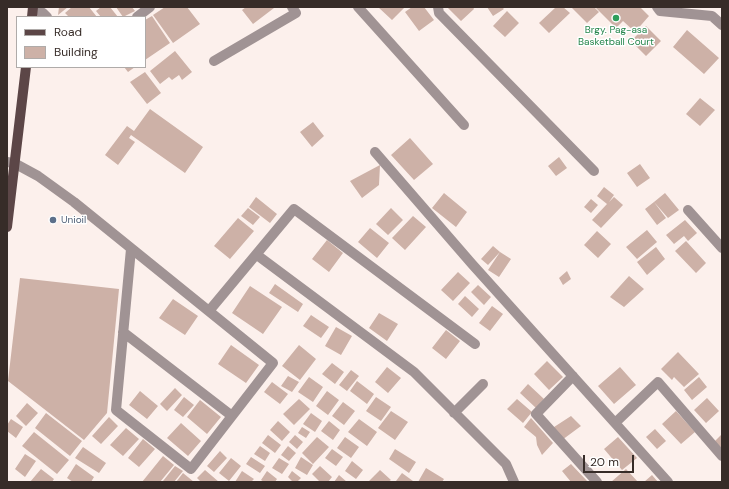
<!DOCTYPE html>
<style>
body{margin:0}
#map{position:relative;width:729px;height:489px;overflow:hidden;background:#fcf0ec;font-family:"DM Sans",sans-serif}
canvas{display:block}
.frame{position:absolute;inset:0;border:8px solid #372c28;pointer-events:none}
.legend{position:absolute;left:16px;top:16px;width:130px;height:52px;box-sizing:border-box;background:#fff;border:1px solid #afaba9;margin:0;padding:5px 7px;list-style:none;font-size:12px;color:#372c28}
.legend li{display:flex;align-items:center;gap:8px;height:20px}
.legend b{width:20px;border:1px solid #afaba9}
.scale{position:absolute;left:583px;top:455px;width:51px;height:18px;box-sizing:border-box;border:2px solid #372c28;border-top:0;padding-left:5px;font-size:12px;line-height:14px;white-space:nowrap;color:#372c28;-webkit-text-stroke:3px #fff;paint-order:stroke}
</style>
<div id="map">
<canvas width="729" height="489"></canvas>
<div class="frame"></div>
<ul class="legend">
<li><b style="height:5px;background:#5c4647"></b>Road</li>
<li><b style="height:11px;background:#cdb1a7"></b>Building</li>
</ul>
<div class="scale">20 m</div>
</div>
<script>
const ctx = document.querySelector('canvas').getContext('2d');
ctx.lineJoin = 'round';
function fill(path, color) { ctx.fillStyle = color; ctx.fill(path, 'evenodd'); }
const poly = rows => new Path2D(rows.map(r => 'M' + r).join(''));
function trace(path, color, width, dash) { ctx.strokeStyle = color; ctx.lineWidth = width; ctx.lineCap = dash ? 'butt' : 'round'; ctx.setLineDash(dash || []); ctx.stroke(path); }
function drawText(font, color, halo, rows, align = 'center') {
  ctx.font = font + ' "DM Sans",sans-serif'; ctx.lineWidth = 3; ctx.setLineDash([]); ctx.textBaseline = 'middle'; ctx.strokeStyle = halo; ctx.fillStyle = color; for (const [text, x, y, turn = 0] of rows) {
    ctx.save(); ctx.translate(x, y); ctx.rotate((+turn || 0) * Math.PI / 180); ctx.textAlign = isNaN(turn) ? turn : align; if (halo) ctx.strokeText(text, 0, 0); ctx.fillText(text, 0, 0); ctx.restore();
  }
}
fill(poly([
 [59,7,68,7,58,15],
 [72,7,89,7,97,17,69,17,65,13],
 [101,7,110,7,118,17,101,17,96,11],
 [116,7,132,7,135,11,123,17],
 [165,7,187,7,200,24,173,43,153,15],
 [246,7,273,7,274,8,253,24,242,10],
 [378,7,405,7,392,20],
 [412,7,424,7,434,20,419,31,405,12],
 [447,7,473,7,474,9,461,21],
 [487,7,502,7,504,9,493,16],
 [556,7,563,7,570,13,549,33,539,23],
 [571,7,594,7,599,12,587,23],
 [595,7,640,7,649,16,635,32,623,21,616,28],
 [507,11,519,23,505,37,493,26],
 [152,16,170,43,145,60,145,20],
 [646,26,661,41,646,56,631,41],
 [687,30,719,58,704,74,673,47],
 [175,51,192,72,182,80,179,75,172,80,169,77,160,84,150,71],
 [124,67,135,67,128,72],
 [145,72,161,93,147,104,130,82],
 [700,98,715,110,700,126,686,114],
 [150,109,203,147,185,173,131,135,129,138,135,142,118,165,105,155,127,126,134,131],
 [313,122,324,136,312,147,300,132],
 [410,138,433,164,414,180,391,155],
 [559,157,567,168,556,176,548,166],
 [640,164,650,178,637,187,627,173],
 [380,165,379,185,362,198,350,181],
 [604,187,614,195,609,202,614,197,623,205,601,228,592,220,607,204,597,196],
 [444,193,467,212,456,227,432,208],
 [665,193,679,210,668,218,654,202],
 [256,197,277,214,270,223,249,207],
 [591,199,598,205,591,213,584,207],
 [654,202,666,218,657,225,645,209],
 [248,208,260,217,253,225,241,216],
 [391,208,403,220,388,235,376,224],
 [413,216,426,227,405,250,392,238],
 [238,218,254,231,230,259,214,246],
 [685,220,697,233,688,241,684,236,674,244,666,235],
 [370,228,389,243,377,258,358,242],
 [647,230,657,242,637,259,626,247],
 [597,231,611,244,598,258,584,245],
 [327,240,343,253,329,272,312,259],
 [686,241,706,263,696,273,675,251],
 [493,246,500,252,488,265,481,259],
 [656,247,665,259,647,275,637,262],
 [500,252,511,259,499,277,488,270],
 [567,271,571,279,563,285,559,278],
 [458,272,470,283,453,301,441,290],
 [629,276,644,289,624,307,610,297],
 [20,278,119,289,107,413,84,440,8,381],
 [275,284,303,304,298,312,269,293],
 [478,285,491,297,484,305,471,292],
 [250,286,282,307,263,334,232,313],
 [465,296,479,309,472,317,458,304],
 [173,299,198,316,185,335,159,318],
 [492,306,503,314,490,331,479,323],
 [379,313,398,324,387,341,369,328],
 [311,315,329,327,321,338,303,326],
 [336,327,352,336,341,355,325,346],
 [446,330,460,341,446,359,432,348],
 [231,345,259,365,246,383,218,364],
 [299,345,316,359,300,380,282,366],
 [678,352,699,374,684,387,674,377,672,380,661,369],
 [547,361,563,377,549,390,534,374],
 [332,363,344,372,335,384,322,374],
 [387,367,401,378,388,393,375,382],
 [620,367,636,385,614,404,598,386],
 [351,370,359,376,347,391,339,385],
 [288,376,299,382,292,392,281,386],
 [309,377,323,387,313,402,298,392],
 [699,377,707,387,692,400,684,390],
 [357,381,374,394,367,404,350,391],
 [272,382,288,394,280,404,264,392],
 [528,384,544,399,536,408,520,393],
 [175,388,182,395,167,411,160,404],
 [140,391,158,406,147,419,129,405],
 [327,391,339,400,328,415,316,406],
 [184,397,194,405,183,417,174,410],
 [376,397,391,407,381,421,366,411],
 [707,398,719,411,706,423,694,410],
 [299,399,310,409,294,425,283,414],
 [517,399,532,412,523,423,507,409],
 [200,400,221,417,207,434,187,417],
 [343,402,355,411,344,425,332,416],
 [27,403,38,413,26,426,16,416],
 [391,411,408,422,395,440,378,428],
 [676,411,695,432,681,444,662,424],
 [46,413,82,441,70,456,35,428],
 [311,413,322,421,315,432,303,424],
 [571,416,581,426,562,440,551,429],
 [109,417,118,426,101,444,92,436],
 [531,418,553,443,542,455,537,445,536,437,524,427],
 [11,419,23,427,16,438,7,431,7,425],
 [359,419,377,432,367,446,348,432],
 [278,421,290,432,282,441,270,430],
 [329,421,340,430,333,440,321,431],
 [181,423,201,441,188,456,167,438],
 [302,427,310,432,306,438,298,433],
 [126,428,139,439,123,456,110,445],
 [655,429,666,441,657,449,646,437],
 [34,432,69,460,57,474,22,446],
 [722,434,722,450,714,442],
 [268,435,281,445,275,453,262,443],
 [295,435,303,442,297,449,289,442],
 [317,437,329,447,313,464,302,453],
 [345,437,359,447,351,458,337,448],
 [618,437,637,458,622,470,604,449],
 [143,439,155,449,139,467,128,458],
 [260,446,270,453,265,461,254,454],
 [288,446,296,453,289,461,281,455],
 [83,447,106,463,99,473,75,458],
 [332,449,343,457,336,466,325,458],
 [395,449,416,462,409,473,389,459],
 [220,451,227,458,214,472,207,466],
 [25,454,36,461,25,477,15,469],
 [163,456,174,465,160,482,142,482],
 [251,457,265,466,260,473,246,464],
 [301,457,313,465,307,475,295,468],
 [231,458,241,466,229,481,219,473],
 [279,458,289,464,282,474,272,468],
 [352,461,363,470,356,479,345,471],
 [76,464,94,477,91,482,73,482,67,478],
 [571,464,588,482,571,482,562,471],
 [175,466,183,471,174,482,163,481],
 [320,466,332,477,328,482,320,482,312,474],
 [426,468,444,479,442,482,418,482],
 [41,469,54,479,52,482,30,482],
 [626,469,638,482,611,482],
 [205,470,219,482,201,482,197,478],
 [380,470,391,480,388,482,368,482],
 [242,471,254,479,251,482,235,482],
 [267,471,277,479,275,482,264,482,261,480],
 [292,471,301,478,297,482,293,482,288,477],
 [183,473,194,482,176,482],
 [402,473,413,481,412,482,396,481],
 [339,475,347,482,334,482],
 [652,475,658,482,644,482]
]), '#cdb1a7');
trace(poly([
 [358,7,464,125],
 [438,7,439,13,594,171],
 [657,7,660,11,712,16,722,25],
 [33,8,43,13,47,17],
 [137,17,150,7],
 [214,61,296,13,292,7],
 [375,152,472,264,668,482],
 [7,162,14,163,38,176,74,202,273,363,191,469,116,410,131,249],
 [688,210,722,248],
 [257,255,414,372,506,464,514,482],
 [209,311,294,209,475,344],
 [123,332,232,416],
 [573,376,536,414,597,482],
 [454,413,483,384],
 [615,423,658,382,722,456]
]), '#a09394', 10);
trace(poly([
 [32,17,33,7],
 [7,227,26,67]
]), '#5c4647', 10);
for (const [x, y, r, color] of [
 [616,18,4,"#2e9e5b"],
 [53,220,4,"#5c6f8a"]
]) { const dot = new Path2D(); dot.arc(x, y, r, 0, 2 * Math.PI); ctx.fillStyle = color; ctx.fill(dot); trace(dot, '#fff', 1.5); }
drawText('10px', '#27864d', '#fff', [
 ["Brgy. Pag-asa",616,30],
 ["Basketball Court",616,42]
]);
drawText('10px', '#4e5e75', '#fff', [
 ["Unioil",61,220]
], 'left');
</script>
